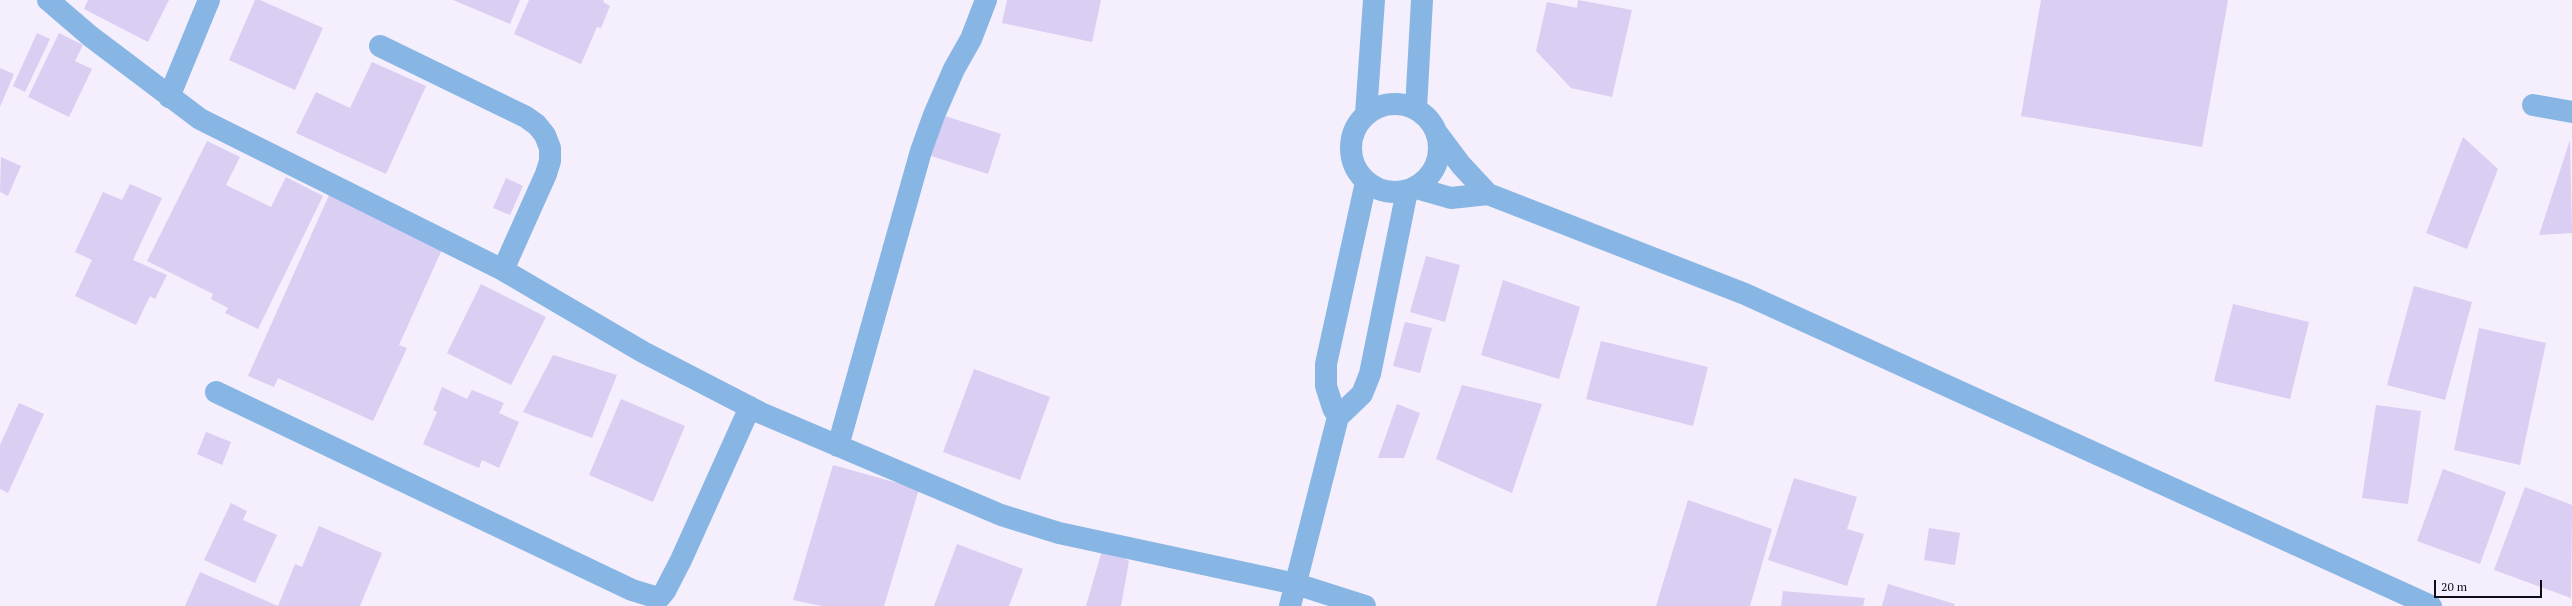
<!DOCTYPE html>
<style>
body{margin:0}
#map{position:relative;width:2572px;height:606px;overflow:hidden;background:#f5eefd;font-family:"PT Serif",serif}
canvas{display:block}
.scale{position:absolute;left:2434px;top:580px;width:108px;height:18px;box-sizing:border-box;border:2px solid #100c14;border-top:0;padding-left:5px;font-size:12px;line-height:14px;white-space:nowrap;color:#100c14;-webkit-text-stroke:3px #f5eefd;paint-order:stroke}
</style>
<div id="map">
<canvas width="2572" height="606"></canvas>
<div class="scale">20 m</div>
</div>
<script>
const ctx = document.querySelector('canvas').getContext('2d');
ctx.lineJoin = 'round';
function fill(path, color) { ctx.fillStyle = color; ctx.fill(path, 'evenodd'); }
const poly = rows => new Path2D(rows.map(r => 'M' + r).join(''));
function trace(path, color, width, dash) { ctx.strokeStyle = color; ctx.lineWidth = width; ctx.lineCap = dash ? 'butt' : 'round'; ctx.setLineDash(dash || []); ctx.stroke(path); }
fill(poly([
 [88,0,169,0,148,42,84,9],
 [255,0,260,0,323,28,295,90,229,60],
 [453,0,520,0,510,24],
 [529,0,604,0,603,2,610,6,601,28,597,27,581,64,514,34],
 [1007,0,1101,0,1092,42,1002,23],
 [1578,0,1632,10,1612,97,1571,88,1536,51,1547,2,1577,8],
 [2041,0,2228,0,2202,147,2021,116],
 [37,33,50,39,25,92,13,86],
 [59,33,83,45,75,61,92,69,69,117,28,97],
 [372,62,426,86,386,174,296,133,316,92,350,108],
 [0,68,14,74,0,107],
 [942,115,1001,134,988,174,928,155],
 [2463,137,2498,169,2467,249,2426,233],
 [2570,140,2572,233,2539,235],
 [207,141,240,157,226,185,271,207,286,177,323,196,258,329,225,313,228,308,211,299,213,294,147,261],
 [1,157,21,166,8,196,0,192],
 [506,178,523,186,510,215,493,208],
 [130,184,162,198,133,260,167,275,155,299,150,296,136,325,75,296,92,260,75,252,103,192,122,200],
 [330,193,444,245,399,345,407,348,373,421,278,378,274,387,248,376],
 [1426,256,1460,265,1445,322,1410,312],
 [1503,280,1580,307,1559,379,1481,355],
 [481,284,546,317,511,385,447,353],
 [2414,286,2472,302,2445,400,2387,385],
 [2233,304,2309,322,2290,399,2214,381],
 [1405,322,1432,328,1420,373,1393,366],
 [2479,328,2546,343,2520,465,2454,450],
 [1601,341,1708,367,1693,426,1586,399],
 [553,355,617,375,592,438,523,412],
 [974,369,1050,397,1020,480,943,452],
 [1462,385,1542,404,1512,493,1436,459],
 [442,387,467,399,472,390,504,403,499,413,519,422,499,468,482,460,479,468,423,444,437,412,433,410],
 [621,399,685,426,653,502,589,475],
 [19,403,44,414,8,493,0,489,0,445],
 [1397,404,1420,413,1404,458,1378,458],
 [2376,405,2421,411,2408,504,2362,498],
 [206,432,231,442,222,465,197,454],
 [833,465,919,489,884,606,822,606,793,600],
 [2443,469,2506,492,2480,564,2417,541],
 [1794,478,1857,497,1847,529,1864,534,1847,586,1768,560],
 [2525,487,2572,505,2571,598,2494,570],
 [1688,500,1772,529,1750,606,1656,606],
 [231,503,247,511,243,520,277,535,255,583,204,560],
 [319,526,382,553,360,606,185,606,200,572,278,606,295,564,302,567],
 [1929,528,1960,533,1955,565,1924,560],
 [957,544,1023,569,1009,606,934,606],
 [1103,547,1129,561,1121,606,1086,606],
 [1888,584,1955,604,1954,606,1882,606],
 [1783,591,1865,598,1863,606,1781,606]
]), '#dacef2');
trace(poly([
 [48,0,90,36,200,119,503,270,643,352,761,413,1001,515,1059,533,1296,584,1365,606],
 [380,46,526,117,537,125,545,135,550,148,550,161,546,174,503,270],
 [169,97,209,0],
 '1351 148a44 44 0 1 1 88 0a44 44 0 1 1-88 0Z',
 [2533,105,2572,112],
 [1416,108,1422,0],
 [1366,114,1374,0],
 [1437,133,1461,165,1488,194,1745,294,2431,606],
 [1416,188,1451,198,1488,194],
 [216,392,632,590,655,597,660,597,665,591,681,560,750,407],
 [1338,417,1333,408,1326,386,1326,364,1366,182],
 [838,446,921,151,934,115,954,69,971,39,986,0],
 [1290,606,1338,417,1362,394,1370,374,1407,191]
]), '#87b6e4', 22);
</script>
